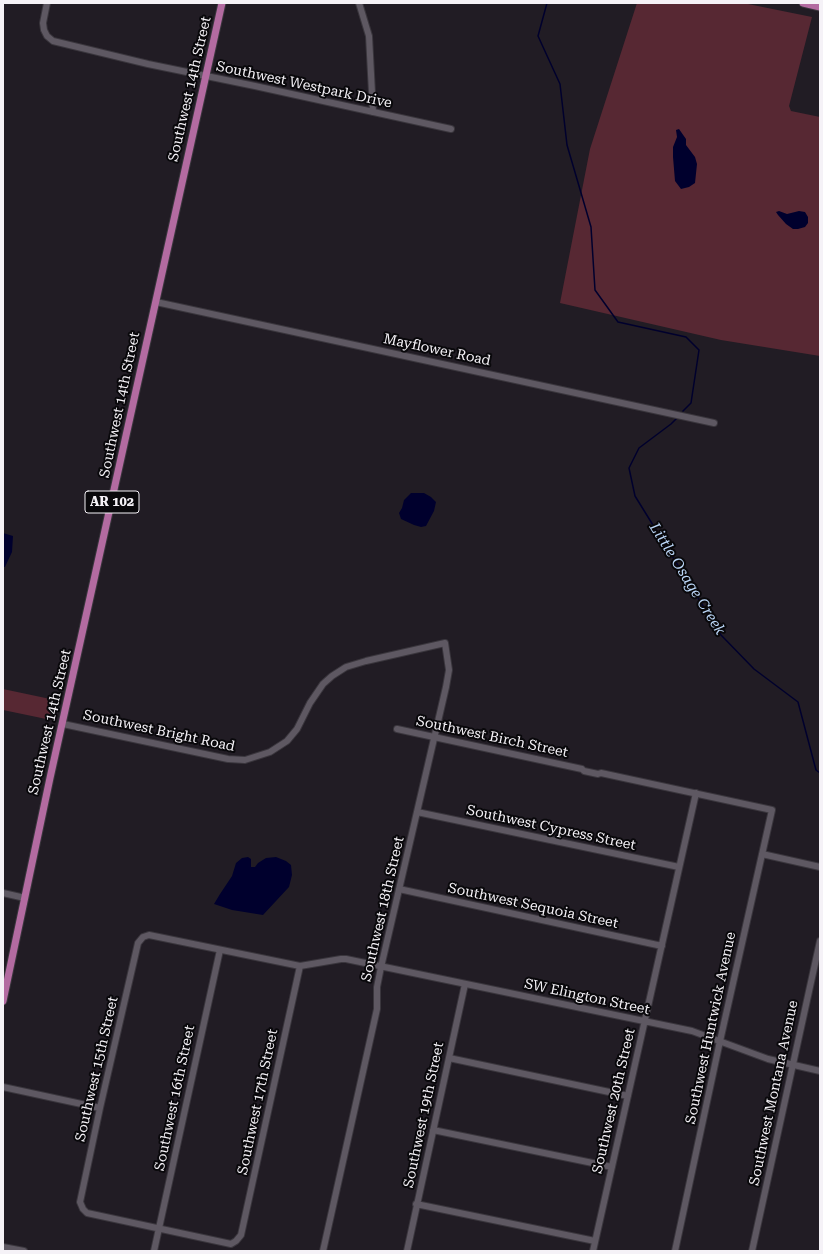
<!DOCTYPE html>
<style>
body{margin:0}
#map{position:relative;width:823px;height:1254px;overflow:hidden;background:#211c24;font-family:"Roboto Serif",serif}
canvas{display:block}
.frame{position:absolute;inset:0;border:4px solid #f5f2f7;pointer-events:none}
</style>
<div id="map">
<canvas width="823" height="1254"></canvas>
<div class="frame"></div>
</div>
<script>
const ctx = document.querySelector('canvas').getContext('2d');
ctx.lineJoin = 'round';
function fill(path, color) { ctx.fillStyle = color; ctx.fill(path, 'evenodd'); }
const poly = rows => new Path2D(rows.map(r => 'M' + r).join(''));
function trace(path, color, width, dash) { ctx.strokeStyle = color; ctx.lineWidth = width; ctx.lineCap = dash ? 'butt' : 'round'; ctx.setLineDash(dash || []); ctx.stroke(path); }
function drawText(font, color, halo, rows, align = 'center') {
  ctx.font = font + ' "Roboto Serif",serif'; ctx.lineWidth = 4; ctx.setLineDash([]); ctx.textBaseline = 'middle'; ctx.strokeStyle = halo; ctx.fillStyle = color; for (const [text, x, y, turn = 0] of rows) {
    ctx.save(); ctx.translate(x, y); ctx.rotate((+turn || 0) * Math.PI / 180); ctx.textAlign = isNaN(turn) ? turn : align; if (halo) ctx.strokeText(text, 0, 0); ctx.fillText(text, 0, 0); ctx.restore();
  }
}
fill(poly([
 [637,3,743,3,812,17,789,106,791,111,820,117,820,356,721,340,560,303,590,149],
 [3,689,55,700,51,720,3,710]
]), '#572833');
fill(poly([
 [679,129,686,139,686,145,695,157,697,164,695,183,689,187,681,189,675,181,673,157,673,147,677,137,676,130],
 [779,211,787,214,799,211,805,212,808,217,808,223,805,227,798,229,793,229,786,224,778,215,776,212],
 [411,493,424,493,431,497,436,502,434,511,426,526,421,527,414,525,401,519,399,513,402,508,404,500],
 [3,533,13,536,12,552,5,567,3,567],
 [248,857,251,859,251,867,255,867,258,863,266,858,276,857,286,861,291,865,292,875,289,887,263,915,232,910,214,904,220,894,232,876,236,863,242,858]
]), '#00002d');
trace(poly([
 [547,3,538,36,560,84,567,145,591,227,595,290,618,322,686,337,699,350,691,403,683,411],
 [676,419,671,424,639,448,629,468,635,496,721,635,754,669,798,702,816,770,820,773]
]), '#00002d', 1.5);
const minor = poly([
 [47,3,43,23,44,30,47,36,53,41,148,64,255,86,451,129],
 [359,3,369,36,373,112],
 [156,302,714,423],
 [63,724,228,759,245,760,270,752,287,741,297,729,310,703,323,684,332,676,346,667,366,661,445,643,449,670,446,687,381,967,377,987,377,1009,323,1251],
 [397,729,582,769,584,771,598,774,601,773,772,810,720,1041,675,1251],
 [417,812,679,867],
 [762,854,820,867],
 [399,889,662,946],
 [3,893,25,898],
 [300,966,241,1235,236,1241,231,1244,87,1213,83,1209,80,1202,100,1108,138,943,143,937,149,935,300,966,341,959,346,959,692,1031,768,1059,820,1071],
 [449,1058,628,1096],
 [3,1087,100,1108],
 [433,1130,612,1167],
 [416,1204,595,1241],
 [3,1247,24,1251],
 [154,1251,220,950],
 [407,1251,465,984],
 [593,1251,696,793],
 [752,1251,820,941]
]);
const major = poly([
 [803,3,820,7],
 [3,1001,50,778,222,3]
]);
trace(minor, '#3a363d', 8);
trace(major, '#3a363d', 9);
trace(minor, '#5e5862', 6);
trace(major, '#b36ba1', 7);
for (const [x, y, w] of [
 [112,502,54]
]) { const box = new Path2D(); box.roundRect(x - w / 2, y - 11, w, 22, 3); ctx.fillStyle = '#09080b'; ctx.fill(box); trace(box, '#f5f2f7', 1); }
drawText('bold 13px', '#f5f2f7', null, [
 ["AR 102",112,502]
]);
drawText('14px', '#f5f2f7', '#09080b', [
 ["Southwest Westpark Drive",304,85,12],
 ["Southwest 14th Street",190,89,-77],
 ["Mayflower Road",437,350,12],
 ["Southwest 14th Street",120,405,-78],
 ["Southwest 14th Street",50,722,-77],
 ["Southwest Bright Road",159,731,12],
 ["Southwest Birch Street",492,737,12],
 ["Southwest Cypress Street",551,828,12],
 ["Southwest Sequoia Street",533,906,12],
 ["Southwest 18th Street",383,909,-77],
 ["SW Elington Street",587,997,12],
 ["Southwest Huntwick Avenue",711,1028,-78],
 ["Southwest 15th Street",97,1069,-77],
 ["Southwest Montana Avenue",774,1093,-78],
 ["Southwest 16th Street",175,1098,-78],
 ["Southwest 20th Street",614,1101,-77],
 ["Southwest 17th Street",258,1102,-78],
 ["Southwest 19th Street",424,1115,-78]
]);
drawText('italic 15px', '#bbd6f7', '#09080b', [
 ["Little Osage Creek",687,579,58]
]);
</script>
